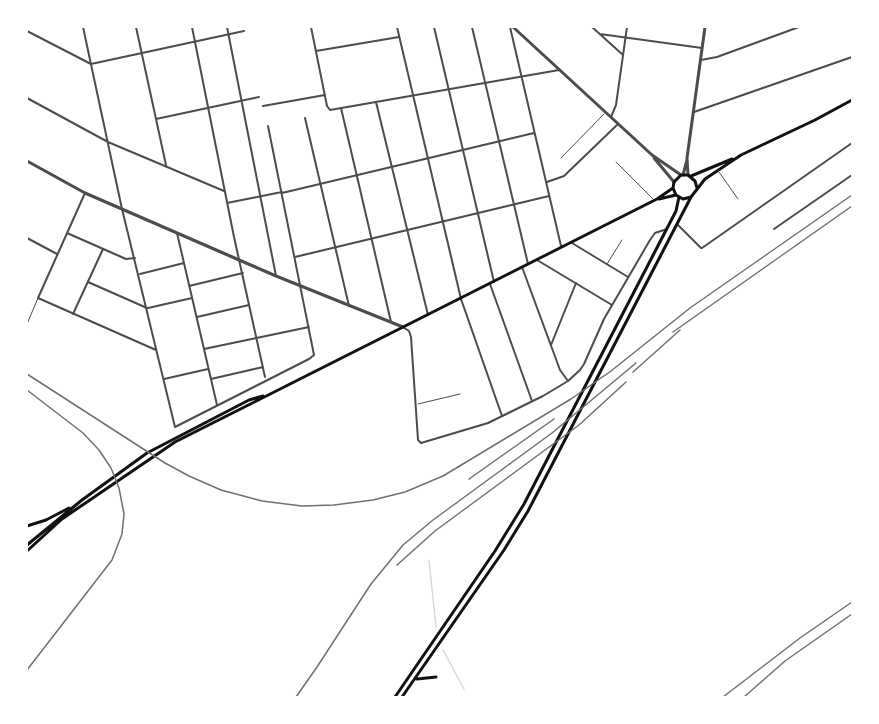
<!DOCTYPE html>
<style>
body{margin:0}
#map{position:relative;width:879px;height:724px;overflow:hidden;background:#fff;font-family:"Source Serif 4",serif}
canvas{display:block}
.frame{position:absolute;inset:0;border:28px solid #fff;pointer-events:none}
</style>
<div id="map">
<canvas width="879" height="724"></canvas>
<div class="frame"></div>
</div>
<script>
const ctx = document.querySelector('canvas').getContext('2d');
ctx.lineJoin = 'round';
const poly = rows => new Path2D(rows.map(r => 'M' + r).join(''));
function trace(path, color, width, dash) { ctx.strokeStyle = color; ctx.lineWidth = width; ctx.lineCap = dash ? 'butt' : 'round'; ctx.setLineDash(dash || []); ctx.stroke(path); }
trace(poly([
 [429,560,436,627],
 [443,650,464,689]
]), '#d9d9d9', 1.5);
trace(poly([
 [561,158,604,114],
 [616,162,653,199],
 [719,172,738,199],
 [607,264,622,240],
 [27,324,38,298],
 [418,404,460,394]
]), '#4c4c4c', 1);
trace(poly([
 [83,27,122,209,175,427,309,359,314,355,268,126],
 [136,27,166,165],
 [192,27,234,237,265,377],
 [227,27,276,276],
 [311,27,327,106,330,110,559,70],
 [397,27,461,299,502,416],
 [434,27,494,282],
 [472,27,528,264],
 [510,27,561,246],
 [592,27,623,55],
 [27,31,91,64,244,31],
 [600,34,702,48],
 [316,51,399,37],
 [701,60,717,57,799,27],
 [27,98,108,142,224,191],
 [376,102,428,315],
 [263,106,325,95],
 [341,108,391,322],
 [694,112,852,57],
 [611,117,616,105,627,27],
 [305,118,349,306],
 [156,119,259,97],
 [547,182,564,176,618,124],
 [85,193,38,298,156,350],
 [282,193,534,133],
 [227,203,282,192],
 [677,224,701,248,702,248,852,143],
 [774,229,852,175],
 [67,233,126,259,135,258],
 [177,233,217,405],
 [27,238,57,254],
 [572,243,628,277],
 [295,257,549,196],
 [537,260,612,305],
 [522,267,560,370,568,381],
 [140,274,184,263],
 [88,282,147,308],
 [490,284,532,401],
 [189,286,243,273],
 [148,308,192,298],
 [73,314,103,249],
 [197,317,249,305],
 [403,327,409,331,411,337,418,440,421,443,488,423,543,396,568,381,580,370,584,364,604,319,650,240,655,233,667,229],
 [551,345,576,283],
 [204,349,309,327],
 [164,379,208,369],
 [211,379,263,367]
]), '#4c4c4c', 2);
trace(poly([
 [513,27,652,155,681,175],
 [654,158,674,182],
 [27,161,85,193,276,276,403,327],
 [683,175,687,160],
 [688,175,687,158,705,27]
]), '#4c4c4c', 3);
trace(poly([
 [741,155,815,120,852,100],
 [691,176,732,159],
 [691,197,683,199,676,195,673,188,674,182,681,175,688,175,695,181,697,188],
 [659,199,676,195],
 [27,526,46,520,69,508],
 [27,545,82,500,147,453,249,400,263,396],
 [27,551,62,519,175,442,657,199,673,188],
 [417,679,436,677],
 [395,697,495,551,524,504,676,211,679,197],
 [402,697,504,550,528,511,691,197,705,179,741,155]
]), '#111', 3);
trace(poly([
 [673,332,852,206],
 [633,372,680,330],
 [27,374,165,463,189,476,221,490,262,501,302,506,334,505,373,500,405,492,443,476,571,399,611,371,690,308,852,195],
 [27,390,83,433,99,450,111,468,119,488,124,514,122,534,112,560,27,670],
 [469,479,554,419],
 [397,565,435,531,579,425,626,382],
 [296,697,317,667,371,584,403,545,433,520,552,433,636,363],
 [723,697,800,638,852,602],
 [744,697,785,661,852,614]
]), '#707070', 1.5);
</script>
